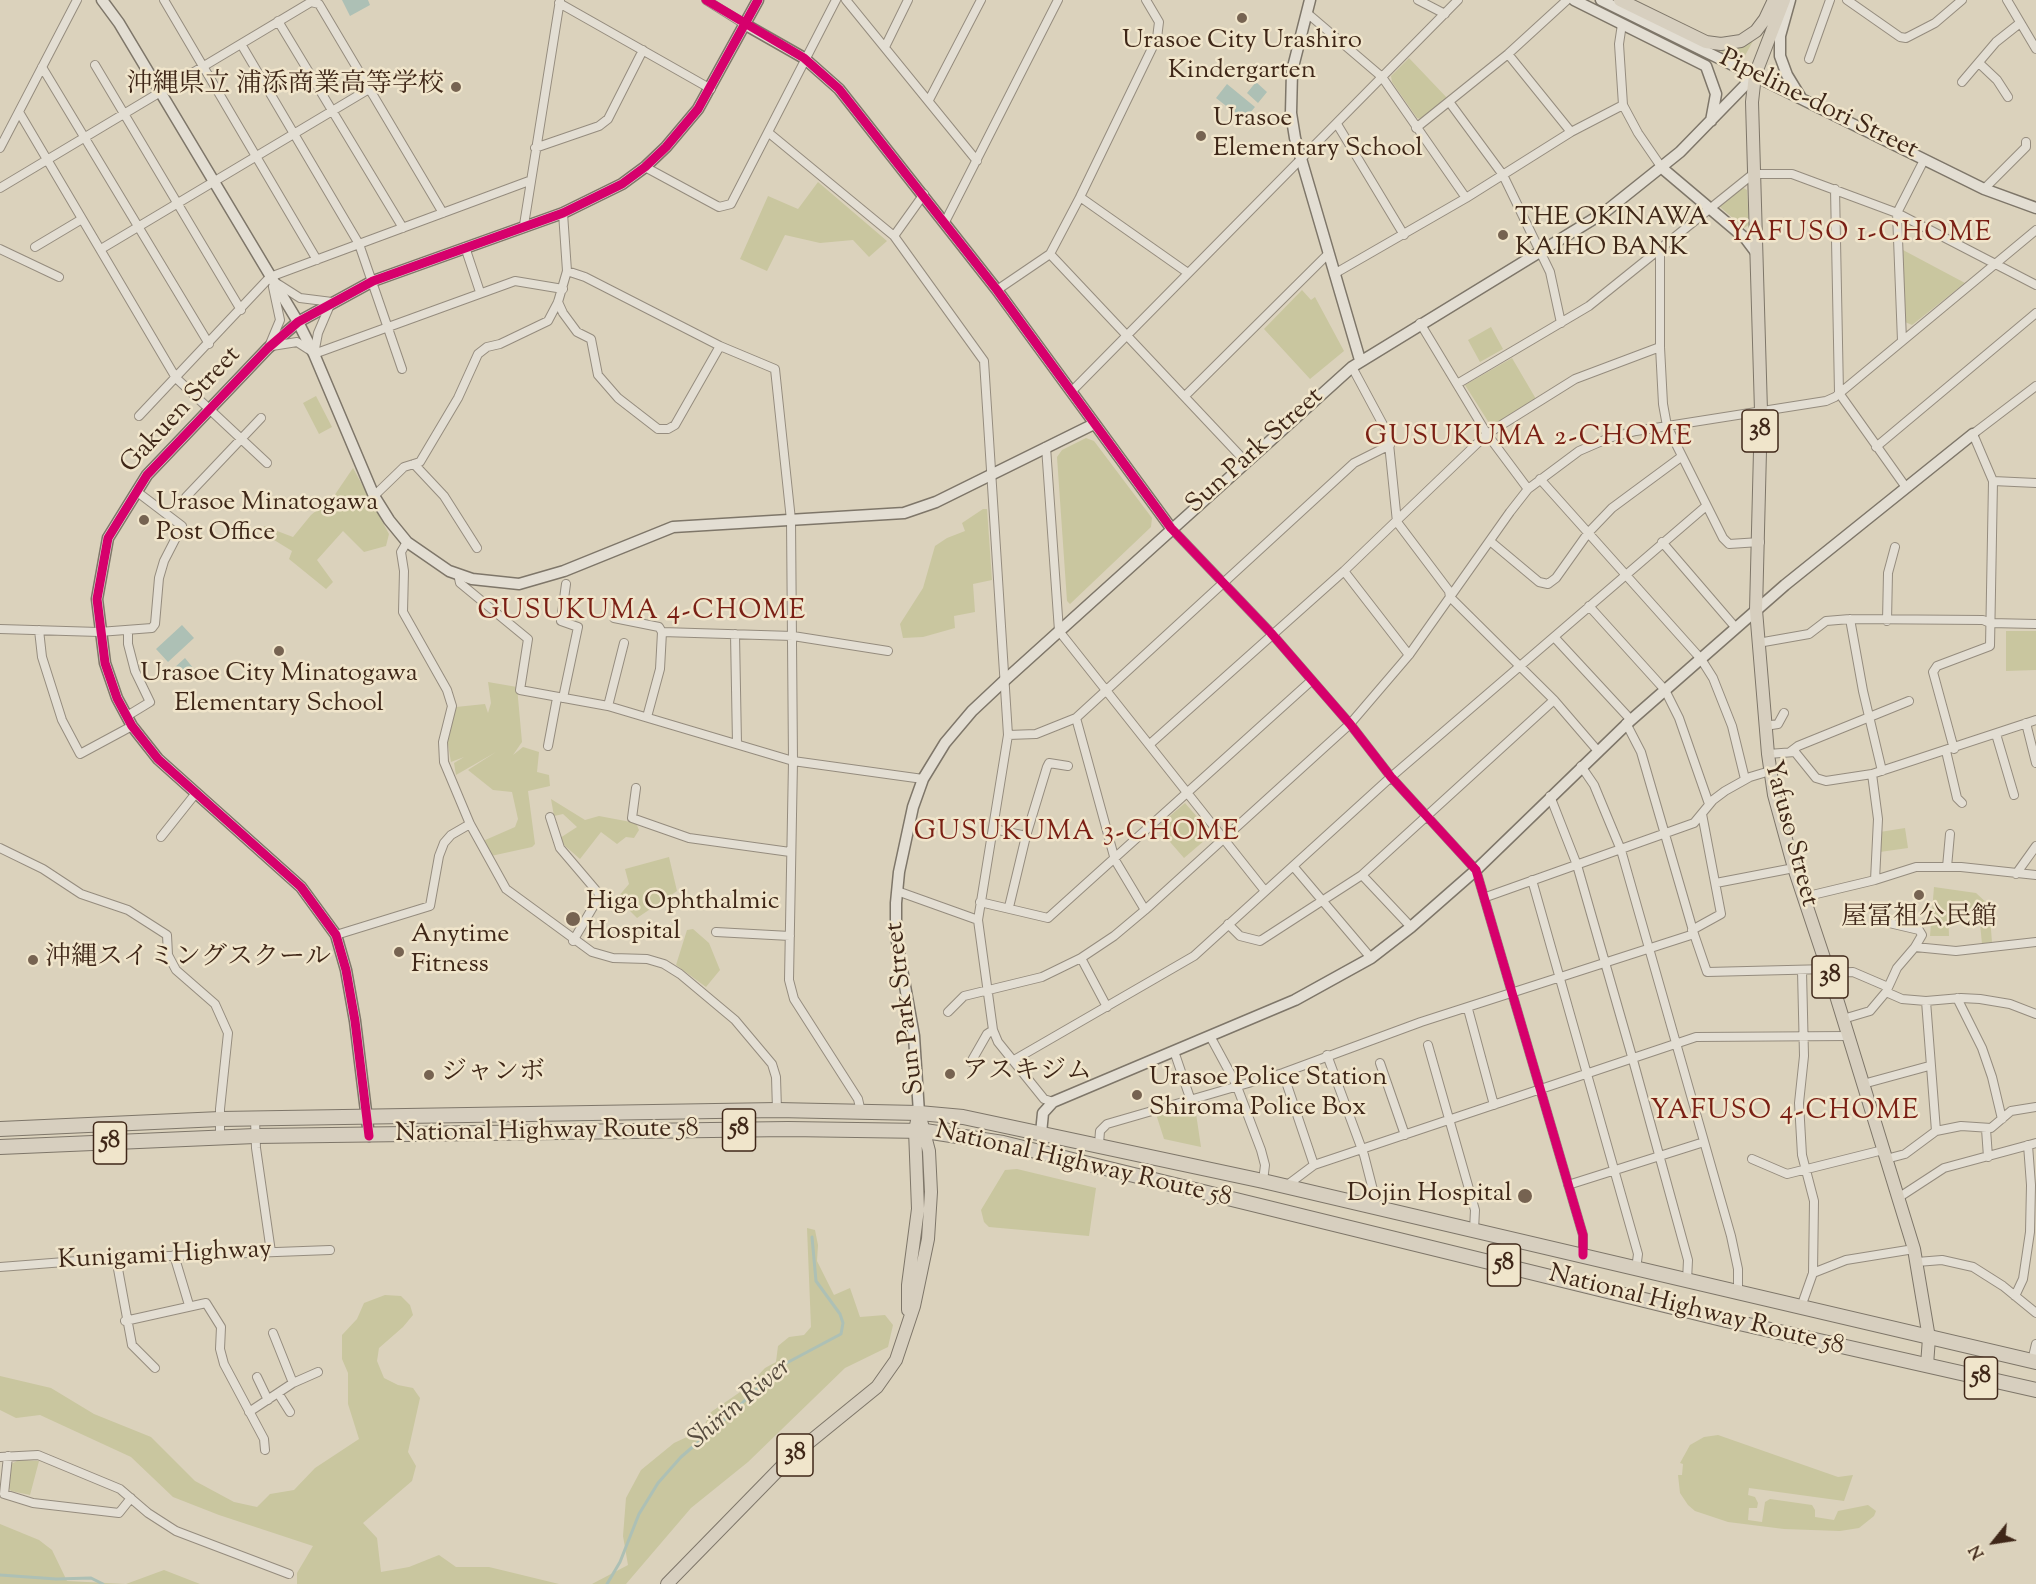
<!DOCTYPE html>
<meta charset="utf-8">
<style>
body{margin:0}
#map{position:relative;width:2036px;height:1584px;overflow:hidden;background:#dbd2bc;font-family:"Sorts Mill Goudy",serif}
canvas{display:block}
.north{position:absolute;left:1964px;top:1512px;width:60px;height:60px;-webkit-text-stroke:4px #f0e5cb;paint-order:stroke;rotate:240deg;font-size:16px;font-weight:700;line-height:24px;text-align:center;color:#3f2718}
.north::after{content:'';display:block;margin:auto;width:21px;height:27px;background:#3f2718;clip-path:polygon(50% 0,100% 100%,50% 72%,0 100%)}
</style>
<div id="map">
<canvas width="2036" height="1584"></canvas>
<div class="north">N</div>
</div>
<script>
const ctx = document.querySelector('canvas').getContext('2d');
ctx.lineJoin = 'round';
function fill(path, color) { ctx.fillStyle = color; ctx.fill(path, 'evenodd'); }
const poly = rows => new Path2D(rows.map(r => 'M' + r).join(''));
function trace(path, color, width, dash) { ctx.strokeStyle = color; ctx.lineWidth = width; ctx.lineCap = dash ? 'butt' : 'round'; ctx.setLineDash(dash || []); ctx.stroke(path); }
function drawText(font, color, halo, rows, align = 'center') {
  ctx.font = font + ' "Sorts Mill Goudy","Noto Serif JP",serif'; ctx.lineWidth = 5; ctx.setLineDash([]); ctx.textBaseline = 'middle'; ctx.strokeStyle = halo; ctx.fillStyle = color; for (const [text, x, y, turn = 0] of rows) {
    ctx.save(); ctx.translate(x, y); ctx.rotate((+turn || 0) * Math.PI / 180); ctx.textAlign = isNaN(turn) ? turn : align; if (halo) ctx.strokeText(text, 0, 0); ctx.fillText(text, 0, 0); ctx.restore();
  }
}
fill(poly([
 [1753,41,1742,61,1718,50,1728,50],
 [1409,58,1449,100,1424,120,1417,118,1392,82,1391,76],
 [818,182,887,241,869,257,853,240,820,243,785,235,767,271,740,259,768,196,798,209],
 [1742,187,1747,190,1749,225,1744,228,1719,206],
 [1903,250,1965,283,1912,325,1905,322],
 [1302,290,1311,300,1315,297,1344,351,1310,379,1264,329],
 [1491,327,1503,349,1480,362,1468,340],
 [1512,358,1536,399,1491,426,1465,385],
 [316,396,332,427,319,434,303,403],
 [1086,438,1094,441,1152,518,1151,527,1070,604,1067,601,1057,457,1062,450],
 [353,468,389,534,386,546,364,552,343,531,317,560,333,582,326,589,289,559,292,551,266,535,264,526,293,537,311,515,334,496],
 [983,509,987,509,992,580,973,584,975,612,954,616,955,628,923,637,903,638,900,624,923,588,935,546,947,538,965,531,962,523],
 [2006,631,2036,631,2036,670,2006,671],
 [488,682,517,687,522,742,513,755,523,747,539,752,537,772,549,775,550,786,528,791,535,844,532,847,491,856,483,841,515,827,518,819,512,792,493,790,468,770,496,752,456,775,454,763,464,757,451,762,447,738,456,707,485,704,488,713,491,703],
 [551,799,585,820,599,816,636,823,639,830,634,838,626,837,617,844,601,832,580,859,564,845,560,838,577,827,563,814,554,816],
 [1185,803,1212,834,1184,858,1157,827],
 [1905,828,1908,848,1880,852,1880,832],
 [669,857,677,891,637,918,617,898,629,884,625,869],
 [1934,887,1976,893,1989,905,1992,942,1982,944,1980,923,1976,923,1975,912,1948,910,1949,936,1930,936],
 [693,929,709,943,720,970,706,987,676,965,687,930],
 [1194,1100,1201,1147,1164,1139,1156,1114],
 [1017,1169,1096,1188,1089,1236,989,1227,984,1222,981,1210,1005,1170],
 [807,1228,815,1230,818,1245,817,1261,834,1295,850,1288,860,1317,885,1315,893,1325,888,1347,845,1368,748,1462,691,1508,626,1584,592,1584,628,1565,623,1536,626,1498,641,1470,674,1443,702,1430,711,1412,746,1388,765,1368,776,1362,778,1346,789,1337,804,1335,811,1327],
 [385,1295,401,1296,410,1305,413,1315,403,1327,379,1348,377,1361,384,1378,398,1385,413,1388,420,1398,408,1452,416,1466,412,1481,363,1523,377,1538,381,1572,409,1567,439,1555,456,1567,489,1567,559,1584,297,1584,297,1573,313,1546,219,1515,173,1497,131,1457,40,1415,16,1418,0,1410,0,1376,51,1388,94,1414,151,1437,195,1481,234,1502,257,1507,270,1494,294,1490,315,1468,359,1439,348,1404,348,1373,342,1359,342,1335,357,1319,364,1303],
 [1718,1435,1838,1477,1853,1475,1844,1501,1749,1488,1748,1495,1755,1497,1758,1503,1757,1508,1749,1508,1748,1520,1762,1522,1765,1502,1770,1499,1812,1505,1815,1510,1815,1517,1834,1520,1838,1511,1868,1505,1876,1511,1874,1516,1859,1528,1840,1531,1784,1529,1728,1522,1695,1511,1688,1505,1680,1493,1678,1475,1682,1475,1683,1464,1680,1463,1690,1445,1704,1437],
 [19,1460,39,1461,30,1495,11,1491,8,1487,11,1464],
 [0,1524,39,1540,52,1550,67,1581,126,1584,164,1570,200,1584,0,1584]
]), '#c9c69f');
fill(poly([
 [342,0,368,0,370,5,350,16],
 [1256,82,1267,92,1258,103,1247,93],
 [1227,84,1255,107,1244,120,1216,98],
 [182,625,194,638,168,662,156,649],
 [185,658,194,669,184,678,174,668]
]), '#adc0b5');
trace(poly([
 [0,1575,56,1579,91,1578,103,1584],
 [607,1584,620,1562,639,1514,658,1483,681,1457,733,1412,779,1367,841,1334,843,1323,840,1314,816,1281,812,1237]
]), '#adc0b5', 3);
const street = poly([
 [164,0,317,260],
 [706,0,746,25],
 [846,0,977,161],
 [1418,0,1445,14],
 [1847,0,1900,37,1906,38,1935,23,1962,0],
 [2007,0,2036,49],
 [559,3,711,89],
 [1307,13,1382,77,1466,198],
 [278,21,403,228],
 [1622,24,1619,44,1623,105,1638,133,1662,168],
 [241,44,359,244,402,369],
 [885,47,908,0],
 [1508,54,1571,132],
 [1809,59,1830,0],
 [1979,63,1997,80,2008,97],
 [95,65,241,310],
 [42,67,209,344],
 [1962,82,1996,42,2020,23],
 [929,100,981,0],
 [1450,103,1503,175,1550,272,1561,323],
 [19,112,176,378,267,463],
 [1337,124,1404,235],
 [1416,128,1508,54,1567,0],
 [769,133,894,236,984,361,1008,735,978,920,993,1030,998,1042,1044,1099,1053,1102],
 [0,148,77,0],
 [535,148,599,126,608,119,643,50],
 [645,167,719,207,731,204,836,0],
 [0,188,311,2,319,4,443,213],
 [1835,189,1839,393,1905,486],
 [1984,189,2026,147,2026,142],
 [1080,197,1188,273],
 [945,222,1058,0],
 [524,225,560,0],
 [894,236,924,194],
 [35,247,82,219],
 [465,247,480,292],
 [1660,247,1660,347,1663,404,1667,426,1723,538,1729,544,1760,542],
 [0,249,59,277],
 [101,249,369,89],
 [1050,254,1246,462],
 [567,271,585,277,720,346,775,369,791,520,793,761,789,980,794,999,858,1099,861,1112],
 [1334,274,1466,198,1571,132,1623,105],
 [278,284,300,298,332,302],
 [997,290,1050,254,1080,197,1157,38,1159,22,1146,0],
 [558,302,563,313,577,332,591,339,598,375,618,398,658,429,668,429,675,425,720,346],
 [1420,323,1487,434,1528,489],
 [1902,341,1897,213,1924,160],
 [270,344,280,320,273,287],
 [272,346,297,342,311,351],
 [314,354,515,281,563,289],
 [314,354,318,333,330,305],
 [1352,367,1388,434,1397,522,1449,591,1450,597,1554,700,1597,750],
 [1457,384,1589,306,1753,174,1792,174,1897,213,2036,285],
 [1071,392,1458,0],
 [1185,396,1328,254],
 [139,416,270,277,529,181],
 [1046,447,1059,631,1265,891],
 [1876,447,2036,313],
 [414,464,444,496,477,548],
 [1540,479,1701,659,1713,678,1732,726,1745,779],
 [1993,481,2036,483],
 [374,496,404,467,420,462,458,398,478,354,487,347,500,344,548,321,558,302,567,271,563,213],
 [186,497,261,418],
 [1171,528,1271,633,1350,724,1391,777,1476,870,1583,1235,1583,1255],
 [1490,541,1539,582,1548,584,1556,578,1588,533,1612,508,1681,457],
 [407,542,401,552,404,571,403,612,447,690,452,706,443,742,444,762,470,824,506,889,592,952,613,958,647,959,664,964,680,974,735,1020,772,1064,776,1077,777,1110],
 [1662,542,1736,628],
 [1344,571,1409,655],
 [458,574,460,583,528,639,520,690,608,706,793,761,923,779],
 [1589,606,1665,690,1679,718,1709,804],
 [614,618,659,627,662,632,793,636,888,651],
 [1850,619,1863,691,1882,771],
 [1887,621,1888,573,1895,547],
 [0,629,99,632,152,628,155,624,159,578,164,561,182,526,136,491],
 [39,630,42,657,62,720,80,754,132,726],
 [735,634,737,744],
 [1555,638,1631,720],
 [1758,643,1809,634,1826,621,1850,619,1983,620,1990,623,2036,624],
 [563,698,578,627,561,621,566,584],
 [608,706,624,643],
 [127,716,150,702,135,671,128,644,128,631],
 [647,717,660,669,662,632],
 [1076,718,1115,860,1145,910],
 [2026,723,2036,763],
 [1765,726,1778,724,1784,713],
 [1996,734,2014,795],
 [1008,735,1036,734,1076,718,1354,463,1390,445],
 [1150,744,1344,571,1487,434,1575,379,1660,347],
 [548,746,557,698],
 [1954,749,1933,672,1937,666,1990,646,1993,481,1973,434,2036,386],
 [1946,751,1957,798,1962,803],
 [1790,752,1798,746,1909,701],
 [1768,754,1795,752,1816,778,1826,781,1872,774,2036,720],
 [1581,766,1594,785,1621,850,1731,1236,1738,1269,1738,1292],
 [1872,774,1878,819,1875,880],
 [636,788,632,818,689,838,790,852],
 [1550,796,1577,865,1633,1060,1688,1260,1687,1281],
 [550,817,560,848,600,895,573,941],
 [994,829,1026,836],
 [161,837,196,793],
 [0,848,43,869,81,894,128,910,167,935,168,955,176,970,215,1004,228,1033,220,1109,220,1138],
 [1293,866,1371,958],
 [1947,867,1950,834],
 [2016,874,2036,846],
 [1362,875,1411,927],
 [1532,880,1638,1254,1636,1269],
 [1716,883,1794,868],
 [897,891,978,920],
 [1486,897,1694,823,1713,800,1725,791,1750,777,1770,771],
 [1804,897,1875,880,1916,867,1961,867,2036,875],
 [980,902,1048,918,1311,681],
 [1009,907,1026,836,1047,767,1049,763,1068,766],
 [1889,923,1919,930,1922,935,1915,947],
 [1228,924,1240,936,1260,941,1362,875,1554,700],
 [1692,930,1721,914,1702,814],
 [716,932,790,936],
 [1694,934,1707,972,1828,969],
 [336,935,430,906,439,856,444,843,451,835,470,824],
 [1081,958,1107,1007],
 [1829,973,1853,972,1888,987],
 [1886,992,1902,999,1926,1001,1961,998,1980,999,2010,1004,2036,1014],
 [1957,998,1982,1048,1992,1077,2002,1119],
 [1926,1001,1936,1131],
 [1468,1009,1494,1105],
 [948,1012,964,996,1042,977,1081,958,1114,936,1145,910,1350,724,1409,655,1510,512,1528,489,1579,451,1609,438,1636,431,1826,401,1835,397,2036,230],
 [1843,1019,1870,1011,1886,992,1897,968,1915,947,1956,951,2036,942],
 [1210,1036,1236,1084,1261,1150,1265,1165,1263,1181],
 [1428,1045,1475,1210,1474,1230],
 [1174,1051,1190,1098],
 [1327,1055,1364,1155,1374,1194,1374,1207],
 [1014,1060,1194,956,1391,777,1705,507],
 [971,1062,987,1034,993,1030],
 [1380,1063,1405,1135],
 [1283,1073,1314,1165],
 [1863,1084,1929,1066],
 [255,1119,256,1148,271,1252],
 [1986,1129,1988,1157],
 [1099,1144,1100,1131,1107,1124,1283,1073,1421,1022,1694,934,1641,752,1626,723],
 [1752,1159,1787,1174,1883,1150],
 [1886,1159,1905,1154,1936,1131,1961,1126,1991,1128,2011,1111,2036,1107],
 [1568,1185,1704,1142],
 [1286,1186,1314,1165,1696,1037,1848,1036],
 [1898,1198,1944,1168,2036,1143],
 [174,1255,189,1305],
 [116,1258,132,1345,155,1368],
 [1917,1262,1942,1260,1973,1267,2003,1286,2036,1313],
 [0,1267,116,1258,330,1250],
 [1813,1273,1846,1260,1914,1249],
 [2015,1296,2023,1279,2030,1232,2031,1185,2028,1145],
 [1801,1307,1813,1273,1814,1201,1802,1155,1799,1103,1804,1056,1802,971],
 [125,1321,206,1303,221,1327,220,1349,224,1364,264,1439,265,1450],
 [273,1333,293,1383],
 [2032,1361,2036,1344],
 [257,1377,268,1400],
 [278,1393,290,1412],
 [249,1412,293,1383,318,1372],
 [8,1456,4,1494,33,1503,119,1513,131,1498],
 [0,1457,38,1455,120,1489,148,1513,176,1531,289,1574]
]);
const secondary = poly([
 [102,0,119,23,298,322,314,354,374,496,389,520,407,542,449,571,472,579,519,584,564,571,673,527,904,513,936,502,1094,424],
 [1310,0,1292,71,1291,113,1295,138,1360,360],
 [1574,0,1706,66,1716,94,1711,121],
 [1601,0,1984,189,2036,208],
 [1790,0,1780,36,1780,56,1787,75,1801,98],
 [746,25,804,58,839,89,997,290,1171,528],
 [1662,168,1746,239,1755,251],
 [919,1113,914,1036,896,936,896,903,899,872,913,807,923,779,945,743,972,711,1004,681,1352,367,1605,212,1680,152,1755,75],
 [1041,1133,1043,1113,1053,1102,1295,1000,1371,958,1411,927,1476,870,1631,720,1785,585,1973,434],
 [369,1136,355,1021,346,970,336,935,301,887,158,759,132,726,117,698,105,663,97,599,108,538,147,475,268,348,298,322,373,281,563,213,622,184,645,167,666,147,698,109,758,0]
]);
const primary = poly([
 [1620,0,1706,42,1721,44,1741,41,1756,31,1765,19,1774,0],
 [1784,0,1755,75,1752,102,1761,411,1756,610,1768,754,1774,795,1794,868,1829,973,1914,1249,1929,1338,1927,1365],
 [908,1310,908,1285,918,1209,915,1130,917,1121],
 [667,1584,791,1457,877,1387,896,1360,914,1306,928,1239,931,1192,929,1151,919,1113]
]);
const highway = poly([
 [0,1129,220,1119,777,1110,919,1113,963,1117,1263,1181,2036,1362],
 [0,1147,255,1136,788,1129,925,1131,1003,1143,1726,1320,2036,1390]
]);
trace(street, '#958c7e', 10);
trace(secondary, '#7e7669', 13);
trace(primary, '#7e7669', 14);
trace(highway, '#7e7669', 16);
trace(street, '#e3ded3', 8);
trace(secondary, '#e3ded3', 10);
trace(primary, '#d7cfbf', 12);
trace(highway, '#d7cfbf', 14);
trace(poly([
 [706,0,804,58,839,89,997,290,1171,528,1271,633,1350,724,1391,777,1476,870,1583,1235,1583,1255],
 [369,1136,355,1021,346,970,336,935,301,887,158,759,132,726,117,698,105,663,97,599,108,538,147,475,268,348,298,322,373,281,563,213,622,184,645,167,666,147,698,109,758,0]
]), '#d6006c', 9);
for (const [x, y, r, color] of [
 [1242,18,6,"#766351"],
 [456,87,6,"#766351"],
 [1201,136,6,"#766351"],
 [1503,235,6,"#766351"],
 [144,520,6,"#766351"],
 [279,651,6,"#766351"],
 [1919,895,6,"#766351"],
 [573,919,8,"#766351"],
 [399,952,6,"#766351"],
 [33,960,6,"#766351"],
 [950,1074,6,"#766351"],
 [429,1075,6,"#766351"],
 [1137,1095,6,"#766351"],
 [1525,1196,8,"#766351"]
]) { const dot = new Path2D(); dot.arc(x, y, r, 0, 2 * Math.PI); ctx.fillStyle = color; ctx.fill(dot); trace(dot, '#f0e5cb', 2); }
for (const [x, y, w] of [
 [1760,431,36],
 [1830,977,36],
 [739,1130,33],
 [110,1143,33],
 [1504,1265,33],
 [1981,1378,33],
 [795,1455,36]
]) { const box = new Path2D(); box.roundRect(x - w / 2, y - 21, w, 42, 4.5); ctx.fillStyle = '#f0e5cb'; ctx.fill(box); trace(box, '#3f2718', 1.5); }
drawText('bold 24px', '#3f2718', null, [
 ["38",1760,431],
 ["38",1830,977],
 ["58",739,1130],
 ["58",110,1143],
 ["58",1504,1265],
 ["58",1981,1378],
 ["38",795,1455]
]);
drawText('26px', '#3f2718', '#f0e5cb', [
 ["Urasoe City Urashiro",1242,43,"center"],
 ["Kindergarten",1242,73,"center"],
 ["沖縄県立 浦添商業高等学校",444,87,"right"],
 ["Urasoe",1213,121],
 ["Elementary School",1213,151],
 ["THE OKINAWA",1515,220],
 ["KAIHO BANK",1515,250],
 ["Urasoe Minatogawa",156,505],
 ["Post Office",156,535],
 ["Urasoe City Minatogawa",279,676,"center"],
 ["Elementary School",279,706,"center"],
 ["Higa Ophthalmic",586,904],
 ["Hospital",586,934],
 ["屋冨祖公民館",1919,920,"center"],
 ["Anytime",411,937],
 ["Fitness",411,967],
 ["沖縄スイミングスクール",45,960],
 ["アスキジム",962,1074],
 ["ジャンボ",441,1075],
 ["Urasoe Police Station",1149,1080],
 ["Shiroma Police Box",1149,1110],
 ["Dojin Hospital",1512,1196,"right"]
], 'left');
drawText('26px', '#3f2718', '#f0e5cb', [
 ["Pipeline-dori Street",1818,106,26],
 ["Gakuen Street",182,411,-47],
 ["Sun Park Street",1256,452,-42],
 ["Yafuso Street",1789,834,75],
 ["Sun Park Street",907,1008,-97],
 ["National Highway Route 58",547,1133,-1],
 ["National Highway Route 58",1083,1166,13],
 ["Kunigami Highway",165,1257,-3],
 ["National Highway Route 58",1696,1312,14]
]);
ctx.letterSpacing = '1.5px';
drawText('27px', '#7a1f14', '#f0e5cb', [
 ["YAFUSO 1-CHOME",1860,235],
 ["GUSUKUMA 2-CHOME",1529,439],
 ["GUSUKUMA 4-CHOME",642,613],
 ["GUSUKUMA 3-CHOME",1077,834],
 ["YAFUSO 4-CHOME",1785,1113]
]);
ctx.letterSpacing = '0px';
drawText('italic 27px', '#564b3e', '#f0e5cb', [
 ["Shirin River",741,1405,-40]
]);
</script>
